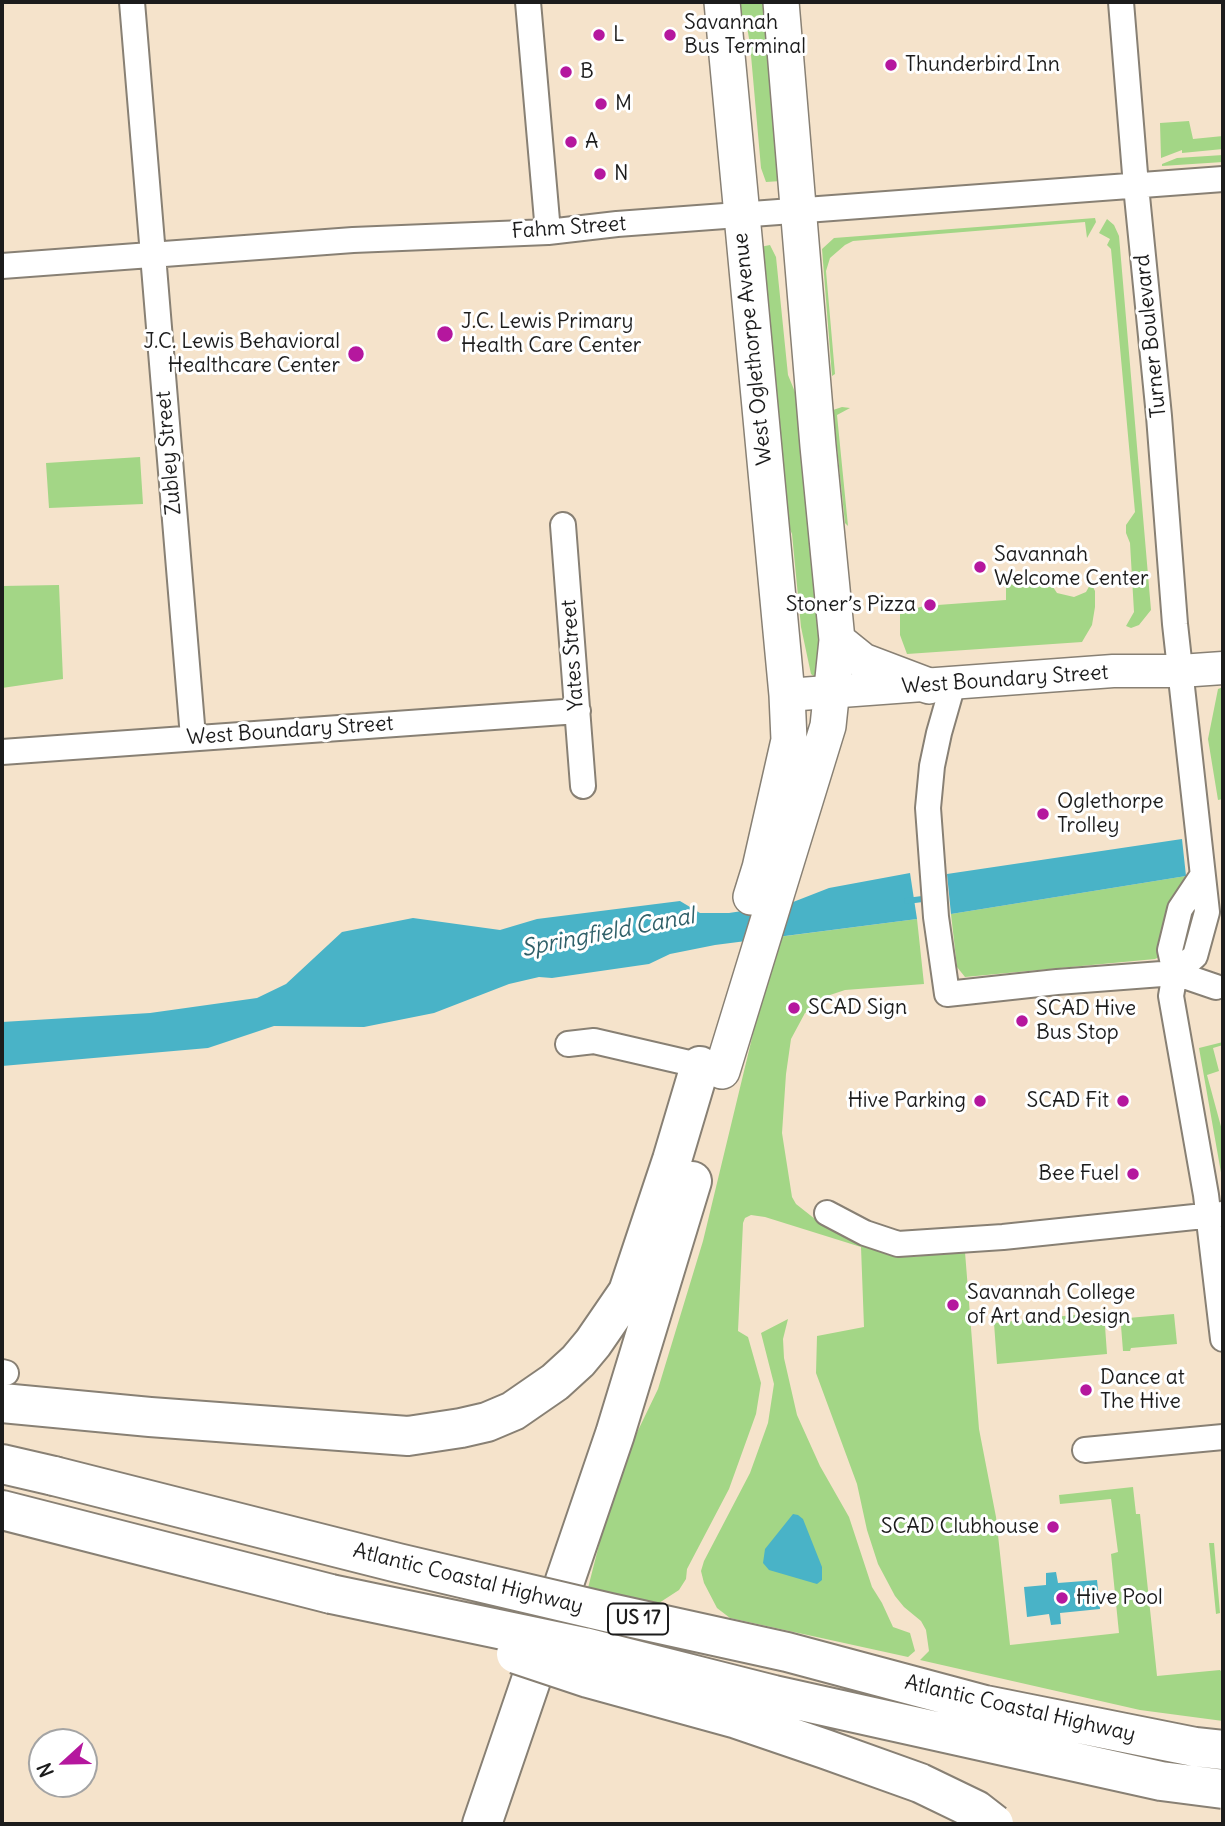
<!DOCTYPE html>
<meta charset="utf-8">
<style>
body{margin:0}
#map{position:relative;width:1225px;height:1826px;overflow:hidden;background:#f5e3cb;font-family:Delius,sans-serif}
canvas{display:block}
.frame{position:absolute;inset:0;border:4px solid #1c1c1c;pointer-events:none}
.north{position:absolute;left:28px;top:1728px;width:70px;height:70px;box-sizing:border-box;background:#fff;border:2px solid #a4a4a4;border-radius:50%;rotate:248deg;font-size:19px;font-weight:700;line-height:28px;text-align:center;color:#1c1c1c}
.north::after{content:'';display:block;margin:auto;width:24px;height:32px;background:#b5179e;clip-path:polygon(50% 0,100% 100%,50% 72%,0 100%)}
</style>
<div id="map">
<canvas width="1225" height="1826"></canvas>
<div class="frame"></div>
<div class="north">N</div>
</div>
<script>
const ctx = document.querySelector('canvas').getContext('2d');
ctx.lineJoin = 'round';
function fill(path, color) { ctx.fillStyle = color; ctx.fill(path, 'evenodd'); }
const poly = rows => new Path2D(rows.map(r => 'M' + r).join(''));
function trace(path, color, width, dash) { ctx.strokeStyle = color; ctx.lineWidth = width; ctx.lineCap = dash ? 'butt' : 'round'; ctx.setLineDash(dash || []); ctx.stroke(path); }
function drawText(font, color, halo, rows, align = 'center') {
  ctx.font = font + ' Delius,sans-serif'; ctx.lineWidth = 6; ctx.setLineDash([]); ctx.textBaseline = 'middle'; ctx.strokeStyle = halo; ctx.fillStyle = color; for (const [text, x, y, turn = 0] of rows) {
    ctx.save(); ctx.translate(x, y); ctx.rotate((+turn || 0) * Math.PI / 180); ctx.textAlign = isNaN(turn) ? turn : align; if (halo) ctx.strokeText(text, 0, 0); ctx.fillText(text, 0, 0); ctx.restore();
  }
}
fill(poly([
 [737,2,769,2,781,181,766,182,761,168,750,44,747,27],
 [1189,121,1193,139,1223,136,1223,149,1182,153,1182,150,1161,158,1160,123],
 [1223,155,1223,162,1162,166,1162,164,1177,158],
 [1095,218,1096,222,1087,238,1085,222,853,241,845,245,830,258,826,271,835,374,832,376,822,249,834,238],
 [1107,219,1114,225,1119,236,1151,610,1139,625,1131,628,1126,626,1134,612,1130,543,1126,533,1126,525,1135,512,1111,249,1107,245,1110,239,1099,233],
 [770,245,776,257,788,375,802,409,823,655,816,678,811,674,801,627,792,534,776,497,760,247],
 [842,407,850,408,837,415,848,526,845,523,833,410],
 [140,457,143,504,49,508,46,463],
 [1091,583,1095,591,1095,607,1092,625,1082,642,907,654,900,635,900,613,924,606,1006,600,1006,584,1053,587,1057,593,1074,597,1086,592],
 [59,585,63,679,2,688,2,586],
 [1223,687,1223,799,1218,800,1208,739,1218,689],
 [1186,876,1159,957,1155,959,965,977,957,967,951,914],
 [917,919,924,984,845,990,830,995,805,1013,791,1039,786,1074,782,1133,792,1197,796,1204,815,1219,861,1246,910,1257,965,1252,979,1429,996,1517,1010,1645,1119,1633,1111,1554,1118,1552,1111,1499,1060,1504,1059,1495,1133,1487,1136,1514,1140,1514,1157,1676,1220,1670,1223,1674,1223,1721,1140,1710,920,1660,929,1651,926,1630,921,1621,904,1607,895,1596,878,1564,867,1530,857,1484,816,1373,817,1336,864,1327,861,1247,765,1217,751,1215,745,1218,743,1223,738,1331,748,1337,761,1383,756,1414,729,1489,687,1569,686,1579,679,1590,659,1603,588,1588,617,1474,658,1389,703,1241,759,1009,778,937],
 [1223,1042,1223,1045,1213,1048,1219,1071,1207,1075,1223,1134,1223,1184,1199,1048],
 [1104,1312,1107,1354,997,1364,994,1323],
 [1120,1313,1127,1313,1128,1318,1174,1314,1177,1344,1131,1348,1130,1351,1123,1351],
 [788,1319,783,1339,784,1358,797,1415,820,1466,849,1517,872,1587,882,1603,893,1627,910,1633,915,1651,908,1657,730,1618,717,1608,704,1583,701,1571,704,1561,750,1473,768,1423,774,1384,761,1333],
 [1209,1543,1214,1543,1220,1613,1216,1614]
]), '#a3d686');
fill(poly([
 [1182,839,1186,876,951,914,947,874],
 [910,873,917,919,715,945,670,954,649,964,552,978,539,977,509,984,434,1013,364,1027,274,1026,208,1048,2,1066,2,1022,150,1013,257,998,286,984,342,932,413,918,500,930,537,919,680,901,700,913,729,913,788,904,829,888],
 [793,1514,798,1515,803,1519,822,1567,822,1580,817,1584,769,1570,763,1563,765,1549],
 [1056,1572,1058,1583,1097,1580,1100,1609,1060,1613,1061,1624,1051,1625,1049,1614,1027,1617,1024,1587,1046,1585,1046,1573]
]), '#49b3c7');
trace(poly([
 [907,901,930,898]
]), '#49b3c7', 6);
const minor = poly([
 [132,2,193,737],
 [528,2,548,232],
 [1121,2,1136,186,1159,416,1175,624,1207,912,1195,956,1175,973],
 [2,266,353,240,548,232,617,224,1223,179],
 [563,525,583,786],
 [953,684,939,733,932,766,928,808,936,917,947,994,1057,982,1175,973,1216,987],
 [2,752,578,711],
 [1202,876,1180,909,1170,950,1175,973,1171,996,1206,1195,1223,1339],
 [568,1044,594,1041,715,1069],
 [827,1213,865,1233,898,1244,1003,1237,1223,1214],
 [2,1372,6,1373],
 [1085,1450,1223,1437]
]);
const tertiary = poly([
 [787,695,1113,671,1180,671,1223,668]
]);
const secondary = poly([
 [722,2,787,695,789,740,760,868,751,897],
 [837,640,863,661,929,686],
 [722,1071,828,726,837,640,818,446,781,2]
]);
const motorway = poly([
 [2,1403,150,1417,408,1436,461,1428,487,1422,513,1411,555,1382,578,1361,593,1343,628,1292,672,1160,700,1066],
 [2,1464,54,1476],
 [2,1510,331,1594],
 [482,1824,615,1434,692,1181]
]);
trace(minor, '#888074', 28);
trace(tertiary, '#888074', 35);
trace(secondary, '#888074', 38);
trace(motorway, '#888074', 42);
trace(minor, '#fff', 24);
trace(tertiary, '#fff', 32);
trace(secondary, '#fff', 35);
trace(motorway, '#fff', 38);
const motorwayBridge = poly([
 [54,1476,398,1563,610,1613,787,1652,985,1705,1195,1747,1223,1750],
 [331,1594,584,1647,774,1695,1161,1781,1223,1789],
 [516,1654,588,1678,737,1719,825,1749,920,1783,976,1810,994,1824]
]);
trace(motorwayBridge, '#888074', 42, []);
trace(motorwayBridge, '#fff', 38);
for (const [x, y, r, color] of [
 [599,35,7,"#b5179e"],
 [670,35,7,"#b5179e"],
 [891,65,7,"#b5179e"],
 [566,72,7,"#b5179e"],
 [601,104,7,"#b5179e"],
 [571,142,7,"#b5179e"],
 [600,174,7,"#b5179e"],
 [445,334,9,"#b5179e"],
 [356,354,9,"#b5179e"],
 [980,567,7,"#b5179e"],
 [930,605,7,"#b5179e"],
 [1043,814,7,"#b5179e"],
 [794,1008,7,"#b5179e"],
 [1022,1021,7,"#b5179e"],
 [980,1101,7,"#b5179e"],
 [1123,1101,7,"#b5179e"],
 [1133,1174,7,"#b5179e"],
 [953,1305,7,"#b5179e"],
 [1086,1390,7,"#b5179e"],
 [1053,1527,7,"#b5179e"],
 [1062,1598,7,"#b5179e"]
]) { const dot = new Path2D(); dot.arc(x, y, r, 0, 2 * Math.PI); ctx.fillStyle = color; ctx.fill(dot); trace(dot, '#fff', 2.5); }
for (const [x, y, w] of [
 [638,1619,60]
]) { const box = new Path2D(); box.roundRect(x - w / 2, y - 15.5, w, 31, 5); ctx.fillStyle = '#fff'; ctx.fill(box); trace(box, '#1c1c1c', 2); }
drawText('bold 19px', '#1c1c1c', null, [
 ["US 17",638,1619]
]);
drawText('21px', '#1c1c1c', '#fff', [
 ["Savannah",684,23],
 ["Bus Terminal",684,47],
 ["L",613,35],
 ["Thunderbird Inn",905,65],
 ["B",580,72],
 ["M",615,104],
 ["A",585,142],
 ["N",614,174],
 ["J.C. Lewis Primary",461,322],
 ["Health Care Center",461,346],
 ["J.C. Lewis Behavioral",340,342,"right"],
 ["Healthcare Center",340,366,"right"],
 ["Savannah",994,555],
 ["Welcome Center",994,579],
 ["Stoner’s Pizza",916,605,"right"],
 ["Oglethorpe",1057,802],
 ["Trolley",1057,826],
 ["SCAD Sign",808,1008],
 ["SCAD Hive",1036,1009],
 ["Bus Stop",1036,1033],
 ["Hive Parking",966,1101,"right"],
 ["SCAD Fit",1109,1101,"right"],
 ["Bee Fuel",1119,1174,"right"],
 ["Savannah College",967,1293],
 ["of Art and Design",967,1317],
 ["Dance at",1100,1378],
 ["The Hive",1100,1402],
 ["SCAD Clubhouse",1039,1527,"right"],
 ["Hive Pool",1076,1598]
], 'left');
drawText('21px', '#1c1c1c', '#fff', [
 ["Fahm Street",569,228,-4],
 ["Turner Boulevard",1151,336,-96],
 ["West Oglethorpe Avenue",753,349,-96],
 ["Zubley Street",169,453,-95],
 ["Yates Street",573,655,-94],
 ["West Boundary Street",1005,680,-4],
 ["West Boundary Street",290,731,-4],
 ["Atlantic Coastal Highway",468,1579,14],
 ["Atlantic Coastal Highway",1020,1709,13]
]);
drawText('italic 23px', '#306069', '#fff', [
 ["Springfield Canal",608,933,-11]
]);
</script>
